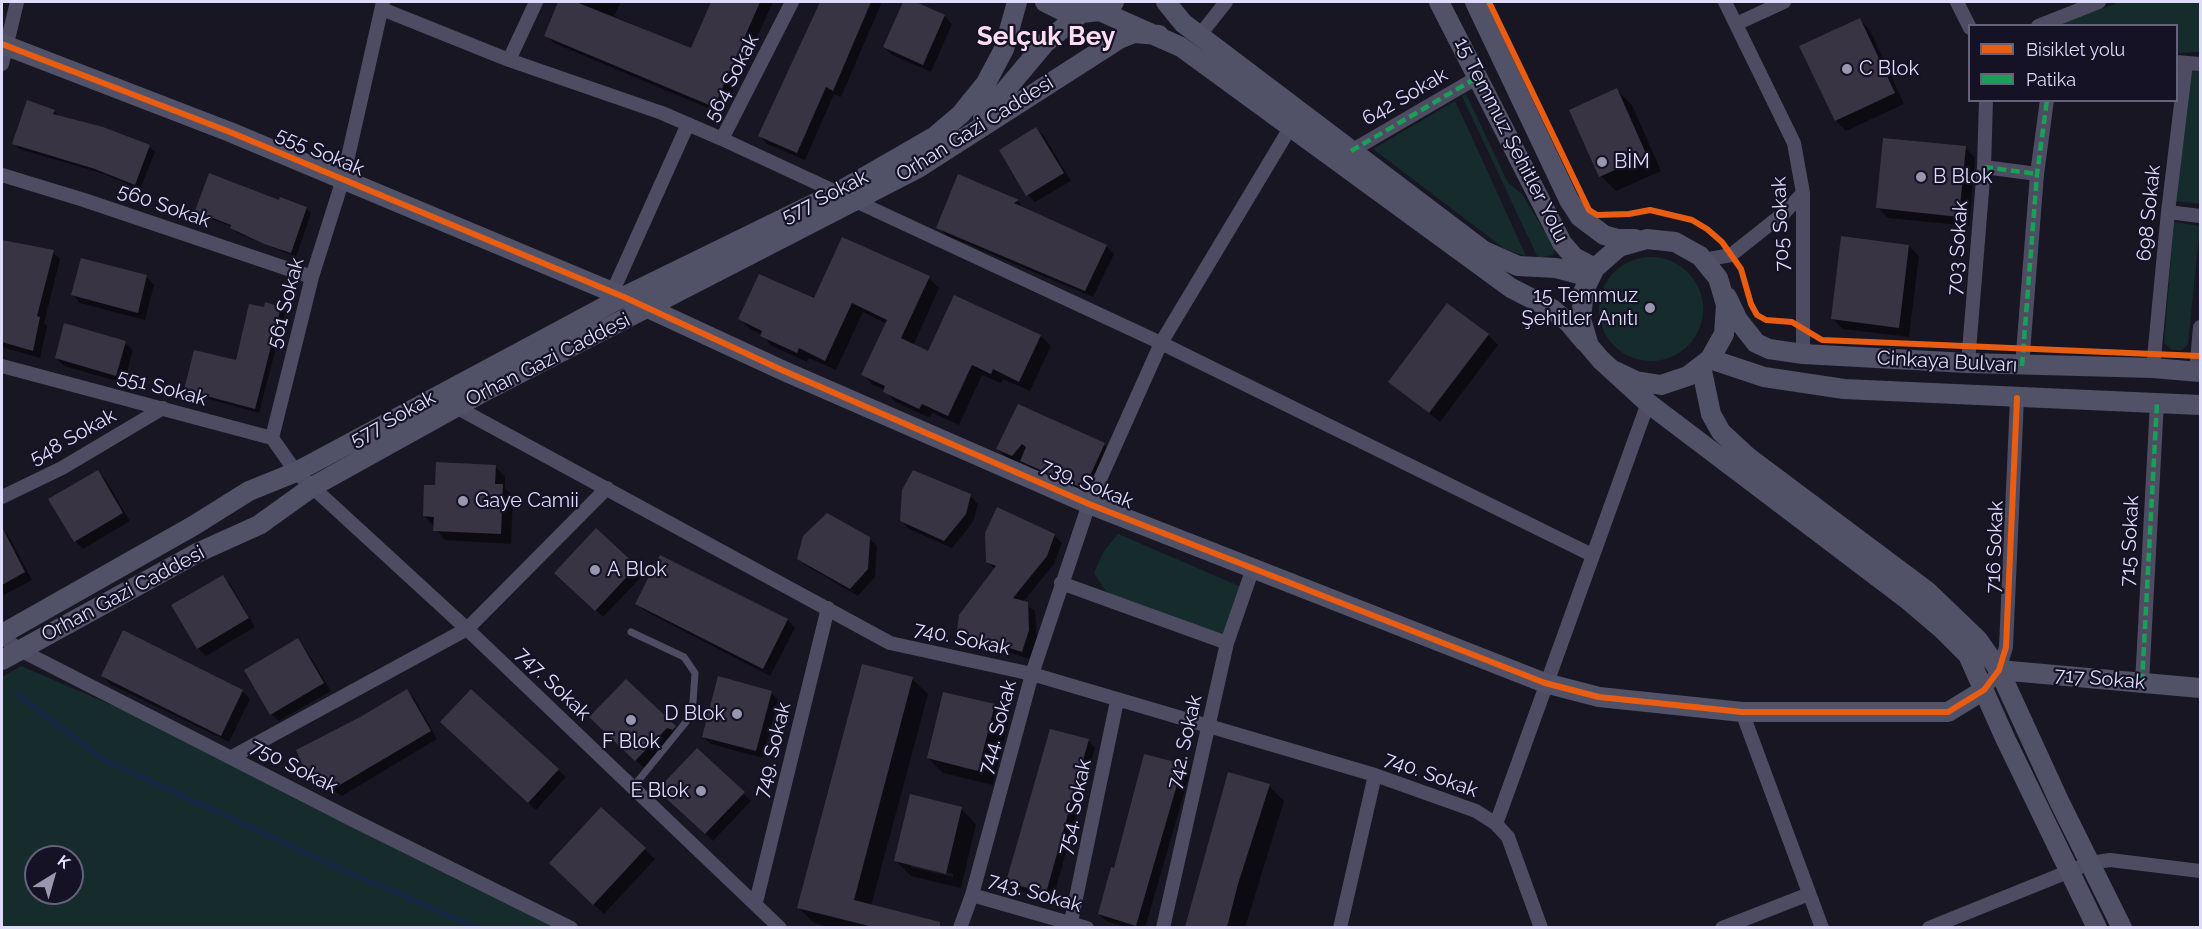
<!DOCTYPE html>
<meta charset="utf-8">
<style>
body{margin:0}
#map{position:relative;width:2202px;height:929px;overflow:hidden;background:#181622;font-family:Raleway,sans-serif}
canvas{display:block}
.frame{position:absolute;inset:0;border:3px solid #dedbfb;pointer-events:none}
.legend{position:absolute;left:1968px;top:24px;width:210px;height:78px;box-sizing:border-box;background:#151226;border:2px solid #65627b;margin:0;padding:8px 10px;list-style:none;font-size:18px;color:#dedbfb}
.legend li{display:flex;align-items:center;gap:12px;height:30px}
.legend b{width:30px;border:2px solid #65627b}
.north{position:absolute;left:24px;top:845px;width:60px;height:60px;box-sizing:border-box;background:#151226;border:2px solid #65627b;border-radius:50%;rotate:37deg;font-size:16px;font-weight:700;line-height:24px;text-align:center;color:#dedbfb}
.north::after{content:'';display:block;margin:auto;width:21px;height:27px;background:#9996af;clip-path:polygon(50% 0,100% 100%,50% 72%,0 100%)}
</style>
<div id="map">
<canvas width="2202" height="929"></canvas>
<div class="frame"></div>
<ul class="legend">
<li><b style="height:8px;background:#e95d12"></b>Bisiklet yolu</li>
<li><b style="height:8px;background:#1a9f57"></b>Patika</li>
</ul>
<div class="north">K</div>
</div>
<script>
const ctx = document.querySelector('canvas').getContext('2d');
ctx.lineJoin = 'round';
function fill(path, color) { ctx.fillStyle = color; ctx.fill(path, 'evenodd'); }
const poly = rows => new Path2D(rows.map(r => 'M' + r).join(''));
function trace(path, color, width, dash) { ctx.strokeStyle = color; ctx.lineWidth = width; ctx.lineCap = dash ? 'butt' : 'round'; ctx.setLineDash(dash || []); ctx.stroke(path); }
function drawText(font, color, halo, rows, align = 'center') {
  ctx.font = font + ' Raleway,sans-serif'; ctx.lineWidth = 4.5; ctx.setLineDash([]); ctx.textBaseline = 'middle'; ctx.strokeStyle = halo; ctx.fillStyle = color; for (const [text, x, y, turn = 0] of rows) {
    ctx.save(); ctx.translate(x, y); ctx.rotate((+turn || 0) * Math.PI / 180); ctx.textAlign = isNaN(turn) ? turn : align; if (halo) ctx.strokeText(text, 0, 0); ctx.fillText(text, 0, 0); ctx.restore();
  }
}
fill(poly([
 [2119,2,2200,2,2200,52,2177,53,2176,26,2055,26],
 [2190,69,2200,70,2200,204,2175,201],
 [1466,94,1508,183,1522,194,1555,249,1553,255,1538,258,1462,96],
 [1455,101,1469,131,1526,256,1505,249,1373,149],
 [2174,222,2200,226,2188,344,2182,350,2172,350,2164,343],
 '1599 309a52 52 0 1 1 104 0a52 52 0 1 1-104 0Z',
 [1118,534,1239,586,1243,597,1225,637,1120,605,1105,590,1094,573,1104,551],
 [21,666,232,757,571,927,2,927,2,677],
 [36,857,72,857,72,893,36,893]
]), '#162c2c');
fill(poly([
 [561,2,621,2,614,16,691,50,713,2,773,2,722,114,554,43,546,36],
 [821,2,882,2,841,97,834,94,805,160,767,144,760,136],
 [904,2,912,2,945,16,952,24,931,72,892,55,884,47],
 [1859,19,1870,30,1904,104,1846,131,1836,121],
 [1617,90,1632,105,1661,171,1616,191,1601,176],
 [54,111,59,116,150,147,155,152,140,189,101,173,19,149,14,144],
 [1036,129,1044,136,1071,181,1035,202,1028,195],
 [1965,147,1975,158,1969,226,1888,218,1878,208],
 [958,176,1018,201,1024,209,1106,246,1114,254,1093,297,946,235,938,227],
 [280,202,306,208,311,213,296,257,237,233,232,227,202,215,197,210],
 [2,241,53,252,60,259,44,323,47,326,40,358,2,347],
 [1909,246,1919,256,1909,337,1843,329,1832,318],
 [147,277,154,285,145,320,80,303,73,295],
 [929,278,939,288,913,346,928,353,954,297,1041,336,1051,346,1030,391,1003,379,1001,383,982,375,959,425,932,413,930,418,895,402,885,390,873,385,863,375,887,324,863,312,836,370,809,358,807,362,772,346,762,335,750,329,740,319,814,300],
 [280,308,285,313,259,413,191,394,186,389,237,362,265,309],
 [1488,335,1498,345,1440,422,1390,381],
 [125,343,133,350,124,383,64,366,56,358],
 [1018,406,1104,445,1115,455,1094,498,1032,471,1025,463,1023,466,1008,459,998,449],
 [495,466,505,477,505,488,513,496,511,544,445,540,425,516,436,487],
 [97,472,105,479,130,521,83,549,75,541,50,499],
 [970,496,978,504,973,522,952,548,909,529,901,521],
 [2,528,8,535,32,580,2,596],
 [596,530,643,575,603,617,556,573],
 [1054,535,1062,543,1054,564,1023,602,1035,611,1037,639,1030,659,967,639,959,631,995,570,987,561],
 [869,538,877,546,875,577,858,596,807,566,799,559],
 [661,557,788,620,795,628,770,676,645,611,637,604],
 [222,576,230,584,255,627,206,656,198,648],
 [298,640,305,648,331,691,279,721,271,714],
 [102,676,242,691,250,699,229,742,110,684],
 [912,679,928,694,871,906,931,921,937,928,832,928,814,923,799,908],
 [626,681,682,735,675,735,644,768,591,717],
 [407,691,414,698,437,739,342,796,315,780,307,772,362,718],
 [471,691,566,777,536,810,449,729],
 [771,692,778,700,763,758,711,744,703,737],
 [994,706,1009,721,993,785,943,773,928,758],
 [1088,740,1095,748,1053,899,1015,889,1008,882],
 [697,750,751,801,713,841,660,790],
 [1182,766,1190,773,1145,928,1128,928,1106,921,1099,914,1115,870],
 [1229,774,1269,786,1284,801,1245,928,1187,928],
 [601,809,655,859,604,914,561,874],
 [961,809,976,824,961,888,911,876,896,861],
 [911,864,953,874,953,877,911,867]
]), '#0007');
trace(poly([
 [17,694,103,759,330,864,478,928]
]), '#142745', 5);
fill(poly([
 [558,2,576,2,691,48,711,2,760,2,714,107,544,36],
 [820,2,871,2,833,91,826,87,797,153,758,136],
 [903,2,916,2,945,15,923,65,883,47],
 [1860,18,1895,93,1835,121,1799,46],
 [1617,88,1647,156,1599,177,1569,110],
 [27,100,55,110,53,114,103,127,150,145,135,185,95,169,12,144],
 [1036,127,1064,173,1026,196,999,150],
 [1883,138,1966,146,1959,217,1876,208],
 [209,173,279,200,280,197,307,207,291,253,264,244,230,228,231,225,195,211],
 [958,174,1019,200,1014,203,1107,245,1085,291,936,228],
 [1841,236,1909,245,1899,328,1831,319],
 [842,237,930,276,901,338,928,351,954,295,1041,335,1019,382,993,369,991,374,972,365,948,416,922,404,919,409,883,392,885,386,861,375,887,320,852,303,825,361,799,348,797,353,760,336,762,331,738,319,759,274,814,298],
 [2,240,54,250,37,316,40,317,33,351,2,342],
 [81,258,147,275,138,313,71,295],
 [265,302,281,307,255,409,184,390,194,350,236,360,249,304,264,307],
 [1447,303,1489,334,1429,413,1388,382],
 [64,323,126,341,116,376,55,358],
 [1018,404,1105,443,1084,489,1020,461,1026,447,1022,444,1012,456,996,449],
 [436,462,496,465,495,484,503,484,501,534,433,531,434,517,423,516,424,485,435,485],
 [98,470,123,513,74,542,48,499],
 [913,470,971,494,966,514,944,541,900,521,902,490],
 [997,507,1055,534,1047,556,1013,598,1028,602,1029,630,1022,652,957,631,959,615,996,566,986,562,985,533],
 [827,513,870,537,868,569,850,589,797,559,803,536],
 [2,527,25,572,2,585],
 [596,528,637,566,595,611,554,573],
 [660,555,788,619,763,669,635,604],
 [223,575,249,618,197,649,171,605],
 [123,630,243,690,221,736,101,676],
 [298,638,324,683,270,715,244,670],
 [862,664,913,677,854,900,940,922,940,927,873,927,797,908],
 [718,676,772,691,756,751,702,737],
 [626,679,676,726,673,730,667,728,635,761,589,717],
 [407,689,431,731,333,789,306,773,296,750,362,716],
 [471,689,559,769,528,803,440,722],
 [943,692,995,704,978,771,927,758],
 [1050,729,1089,739,1046,893,1006,882],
 [697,748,745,792,705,834,657,790],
 [1144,754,1183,764,1136,926,1098,914,1111,867,1114,868],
 [1228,772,1270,784,1238,884,1227,927,1185,927],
 [910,794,962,807,946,874,894,861],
 [601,807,646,848,593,905,549,863]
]), '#383443');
trace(poly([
 [631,632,684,657,695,673,693,702,686,722,633,787]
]), '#4e4c62', 7);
trace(poly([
 [1725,2,1794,143,1803,193,1803,354],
 [1957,2,1970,28],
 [382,9,509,60,662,113,722,139,1161,343,1592,555],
 [1736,24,1784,2],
 [2038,26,2099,2],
 [1199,36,1226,2],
 [509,60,536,2],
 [2176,62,2200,64],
 [2,64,17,2],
 [722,139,792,2],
 [1351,151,1478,77],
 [1984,167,2037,174],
 [2,175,84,200,312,277],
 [2168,212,2200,216],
 [1704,260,1731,255,1784,213,1803,193],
 [612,293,688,124],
 [1968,363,1984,167,1986,100],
 [2,366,272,438,296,472,467,629,780,928],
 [2022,366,2037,174,2047,100],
 [2153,368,2168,212,2186,63],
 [2196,372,2200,327],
 [456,407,890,643,1032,674,1375,775,1476,811,1496,824,1508,837,1541,928],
 [272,438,312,277,343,179,383,2],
 [2,497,62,468,163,408],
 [1061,583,1227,643],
 [2,637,20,650,349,818,571,928],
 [2142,683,2157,402],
 [1984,690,1999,670,2006,647,2017,398],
 [1742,712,1822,928],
 [232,757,467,629,607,488],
 [1496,824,1648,403],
 [972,895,1087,928],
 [756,902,828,608],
 [1071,922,1117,701],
 [960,928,972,895,1032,674,1089,504,1161,343,1290,128],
 [1163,928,1227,643,1253,568],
 [1340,928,1375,775],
 [1722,928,1809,894],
 [1929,928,2090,863,2110,860,2200,871]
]), '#4e4c62', 14);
trace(poly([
 [1045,2,1061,10,1081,13,1100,11,1114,2],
 [1166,2,1183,23,1484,251,1518,266,1556,268,1590,277],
 [1439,2,1562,243,1574,257,1595,268],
 [1475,2,1569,200,1580,217,1604,235,1618,239,1635,239],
 [1100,11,1181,47,1511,288,1552,309,1569,323,1585,342],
 [2,44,230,132,624,297,784,371,1089,504,1545,683,1599,697,1742,712,1948,712,1984,690],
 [983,117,1045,43,1081,13],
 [1727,297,1738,320,1756,343,1769,349,1803,354,1968,363,2153,368,2200,372],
 [1710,359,1764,377,1844,389,2200,405],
 [1701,366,1711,414,1721,432,1748,457,1927,591,1978,640,1999,670,2059,801,2122,928],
 [1615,371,1636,381,1661,385,1688,376,1710,359,1724,334,1726,305,1718,278,1700,256,1675,242,1647,239,1619,247,1595,268,1584,290,1581,319,1589,346,1601,360,1648,403,1908,600,1941,628,1968,655,2005,738,2097,928],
 [2,634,193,526,249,491,296,472,617,300,842,190,934,137,961,114,986,83,1004,49,1017,2],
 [2,660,199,552,259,525,312,487,485,391,918,168,1119,39,1134,33,1159,35],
 [1999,670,2200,688]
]), '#515167', 20);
trace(poly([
 [1351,151,1478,77],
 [1984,167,2037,174],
 [2022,366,2037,174,2047,100],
 [2142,683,2157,402]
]), '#1a9f57', 4.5, [9, 4.5]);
trace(poly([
 [1489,2,1589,210,1597,215,1629,214,1650,210,1692,220,1707,229,1722,242,1741,269,1751,304,1757,315,1766,320,1792,322,1822,340,2200,356],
 [2,44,230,132,624,297,784,371,1089,504,1545,683,1599,697,1742,712,1948,712,1984,690,1999,670,2006,647,2017,398]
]), '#e95d12', 6);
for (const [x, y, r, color] of [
 [1847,69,6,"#9996af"],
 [1602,162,6,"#9996af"],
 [1921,177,6,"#9996af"],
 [1650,308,6,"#9996af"],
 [463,501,6,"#9996af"],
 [595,570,6,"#9996af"],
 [737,714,6,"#9996af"],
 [631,720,6,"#9996af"],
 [701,791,6,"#9996af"]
]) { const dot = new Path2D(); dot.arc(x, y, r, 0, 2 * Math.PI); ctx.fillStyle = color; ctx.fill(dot); trace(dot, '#151226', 2); }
drawText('20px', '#dedbfb', '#151226', [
 ["C Blok",1859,69],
 ["BİM",1614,162],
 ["B Blok",1933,177],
 ["15 Temmuz",1638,296,"right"],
 ["Şehitler Anıtı",1638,319,"right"],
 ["Gaye Camii",475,501],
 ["A Blok",607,570],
 ["D Blok",725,714,"right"],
 ["F Blok",631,742,"center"],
 ["E Blok",689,791,"right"]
], 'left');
drawText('20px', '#dedbfb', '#151226', [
 ["564 Sokak",732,78,-63],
 ["642 Sokak",1405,97,-30],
 ["Orhan Gazi Caddesi",975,129,-32],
 ["15 Temmuz Şehitler Yolu",1511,140,63],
 ["555 Sokak",320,152,23],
 ["577 Sokak",825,197,-27],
 ["560 Sokak",164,206,19],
 ["698 Sokak",2149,213,-84],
 ["705 Sokak",1781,224,-92],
 ["703 Sokak",1958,248,-86],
 ["561 Sokak",286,303,-75],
 ["Orhan Gazi Caddesi",548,360,-27],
 ["Cinkaya Bulvarı",1947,362,3],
 ["551 Sokak",162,388,15],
 ["577 Sokak",393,419,-29],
 ["548 Sokak",73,437,-29],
 ["739. Sokak",1087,484,23],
 ["715 Sokak",2130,541,-87],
 ["716 Sokak",1995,547,-88],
 ["Orhan Gazi Caddesi",123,594,-28],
 ["740. Sokak",962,639,12],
 ["717 Sokak",2100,679,5],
 ["747. Sokak",553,684,44],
 ["744. Sokak",998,727,-75],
 ["742. Sokak",1185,742,-77],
 ["749. Sokak",773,750,-76],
 ["750 Sokak",294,767,27],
 ["740. Sokak",1431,775,20],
 ["754. Sokak",1075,807,-78],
 ["743. Sokak",1035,893,16]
]);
drawText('bold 26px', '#fcddf1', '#151226', [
 ["Selçuk Bey",1046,37]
]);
</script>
